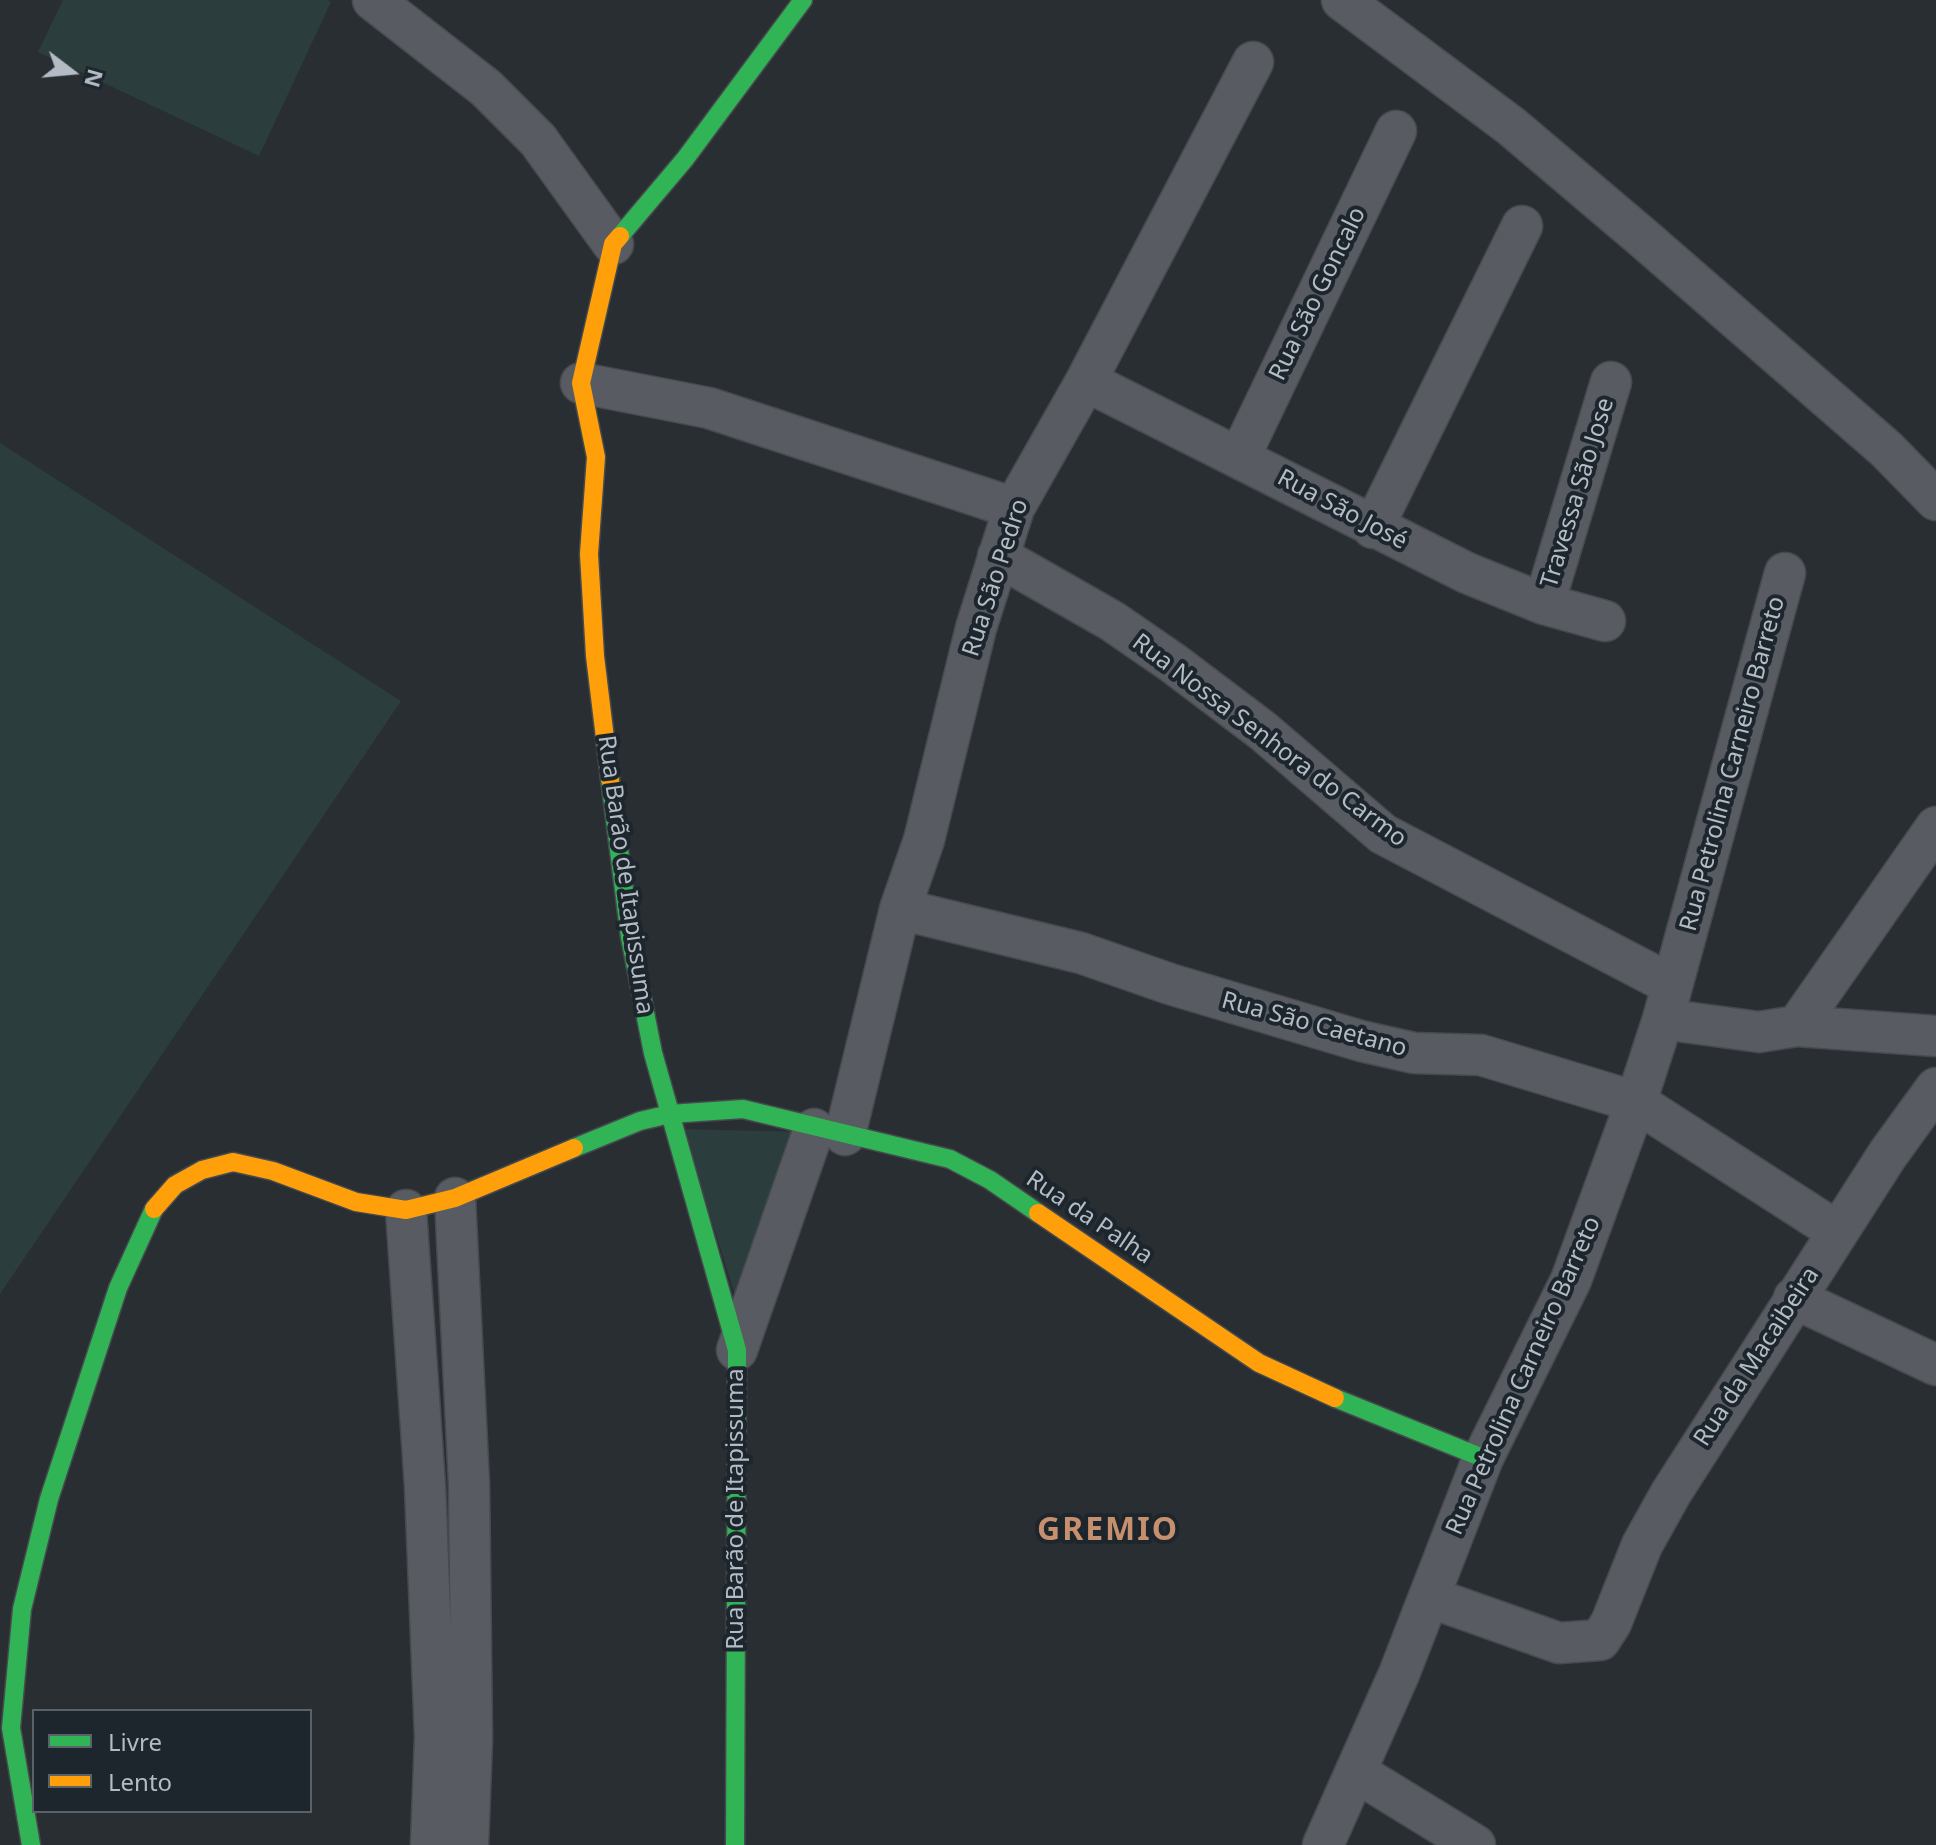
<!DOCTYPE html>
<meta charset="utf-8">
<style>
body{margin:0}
#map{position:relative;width:1936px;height:1845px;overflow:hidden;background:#292e33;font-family:"Noto Sans",sans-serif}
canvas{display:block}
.legend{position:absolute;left:32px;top:1709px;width:280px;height:104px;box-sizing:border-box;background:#1d252d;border:2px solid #596169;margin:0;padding:10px 14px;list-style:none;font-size:24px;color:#b3bbc4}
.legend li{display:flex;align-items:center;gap:16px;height:40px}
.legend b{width:40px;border:2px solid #596169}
.north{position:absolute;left:32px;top:32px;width:80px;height:80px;-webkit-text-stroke:6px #1d252d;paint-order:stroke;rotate:106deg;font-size:22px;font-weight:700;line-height:32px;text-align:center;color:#b3bbc4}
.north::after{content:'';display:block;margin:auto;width:28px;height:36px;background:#b3bbc4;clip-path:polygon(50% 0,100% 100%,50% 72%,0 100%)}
</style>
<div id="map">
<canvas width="1936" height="1845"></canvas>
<ul class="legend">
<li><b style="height:10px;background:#30b455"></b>Livre</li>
<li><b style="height:10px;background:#ff9f0a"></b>Lento</li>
</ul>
<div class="north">N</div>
</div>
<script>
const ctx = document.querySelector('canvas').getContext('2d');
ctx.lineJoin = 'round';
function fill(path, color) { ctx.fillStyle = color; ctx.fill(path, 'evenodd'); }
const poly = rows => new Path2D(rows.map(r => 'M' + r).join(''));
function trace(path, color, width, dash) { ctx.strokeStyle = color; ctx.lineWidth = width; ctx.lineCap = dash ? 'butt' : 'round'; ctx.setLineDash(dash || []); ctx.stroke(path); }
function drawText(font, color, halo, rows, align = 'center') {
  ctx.font = font + ' "Noto Sans",sans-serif'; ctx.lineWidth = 8; ctx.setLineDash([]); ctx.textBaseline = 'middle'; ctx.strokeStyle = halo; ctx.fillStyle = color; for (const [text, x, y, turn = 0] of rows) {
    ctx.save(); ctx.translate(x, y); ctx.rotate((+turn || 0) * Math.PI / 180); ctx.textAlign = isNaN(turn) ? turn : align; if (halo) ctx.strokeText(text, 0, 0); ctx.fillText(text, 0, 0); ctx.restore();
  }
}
fill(poly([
 [63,0,327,0,331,2,259,156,38,52],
 [0,443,401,701,0,1294],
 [683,1129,805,1132,741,1314]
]), '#2c3d3d');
const street = poly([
 [373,0,486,88,538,140,613,244],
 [1342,0,1511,126,1642,237,1886,449,1936,500],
 [1086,381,1467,573,1544,604,1605,621],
 [581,383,709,408,1014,508],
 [1240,456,1396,131],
 [1373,528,1522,226],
 [998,556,1112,621,1173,663,1263,731,1383,834,1672,985],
 [1544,604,1611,382],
 [900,909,1081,953,1170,984,1361,1041,1414,1053,1481,1055,1636,1102,1838,1232],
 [1663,1019,1759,1032,1797,1026,1936,1036],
 [1797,1026,1936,827],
 [845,1135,900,909,924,840,976,628,1014,508,1086,381,1253,62],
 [455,1198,469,1484,472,1740,468,1845],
 [406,1210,425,1486,435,1737,431,1845],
 [1794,1298,1936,1365],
 [737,1350,814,1129],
 [1429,1597,1559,1643,1600,1640,1611,1623,1642,1545,1671,1493,1888,1154,1936,1088],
 [1356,1772,1475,1845],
 [1323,1845,1399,1674,1483,1458,1571,1280,1636,1102,1663,1019,1785,573]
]);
const fast = poly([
 [620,236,685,159,803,0],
 [610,779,630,937,653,1053,737,1350,735,1845],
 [574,1148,640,1121,670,1114,743,1109,950,1159,990,1180,1038,1213],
 [1335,1398,1483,1458],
 [31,1845,11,1728,22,1609,49,1499,118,1288,154,1209]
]);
const slow = poly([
 [610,779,595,656,589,554,596,457,581,383,613,244,620,236],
 [154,1209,175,1185,202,1170,233,1162,273,1171,356,1202,406,1210,455,1198,574,1148],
 [1038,1213,1259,1363,1335,1398]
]);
trace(street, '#464a4e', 43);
trace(fast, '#464a4e', 21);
trace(slow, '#464a4e', 21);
trace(street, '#585c62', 40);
trace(fast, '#30b455', 18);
trace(slow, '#ff9f0a', 18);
drawText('24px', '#b3bbc4', '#1d252d', [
 ["Rua São Goncalo",1318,294,-64],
 ["Travessa São Jose",1578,493,-73],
 ["Rua São José",1342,510,28],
 ["Rua São Pedro",996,578,-72],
 ["Rua Nossa Senhora do Carmo",1269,741,37],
 ["Rua Petrolina Carneiro Barreto",1733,764,-75],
 ["Rua Barão de Itapissuma",625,875,82],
 ["Rua São Caetano",1314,1025,15],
 ["Rua da Palha",1089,1218,34],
 ["Rua da Macaibeira",1757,1357,-57],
 ["Rua Petrolina Carneiro Barreto",1524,1376,-66],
 ["Rua Barão de Itapissuma",736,1509,-90]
]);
ctx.letterSpacing = '2px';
drawText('bold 32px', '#c68f6d', '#1d252d', [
 ["GREMIO",1108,1531]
]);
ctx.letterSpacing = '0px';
</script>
